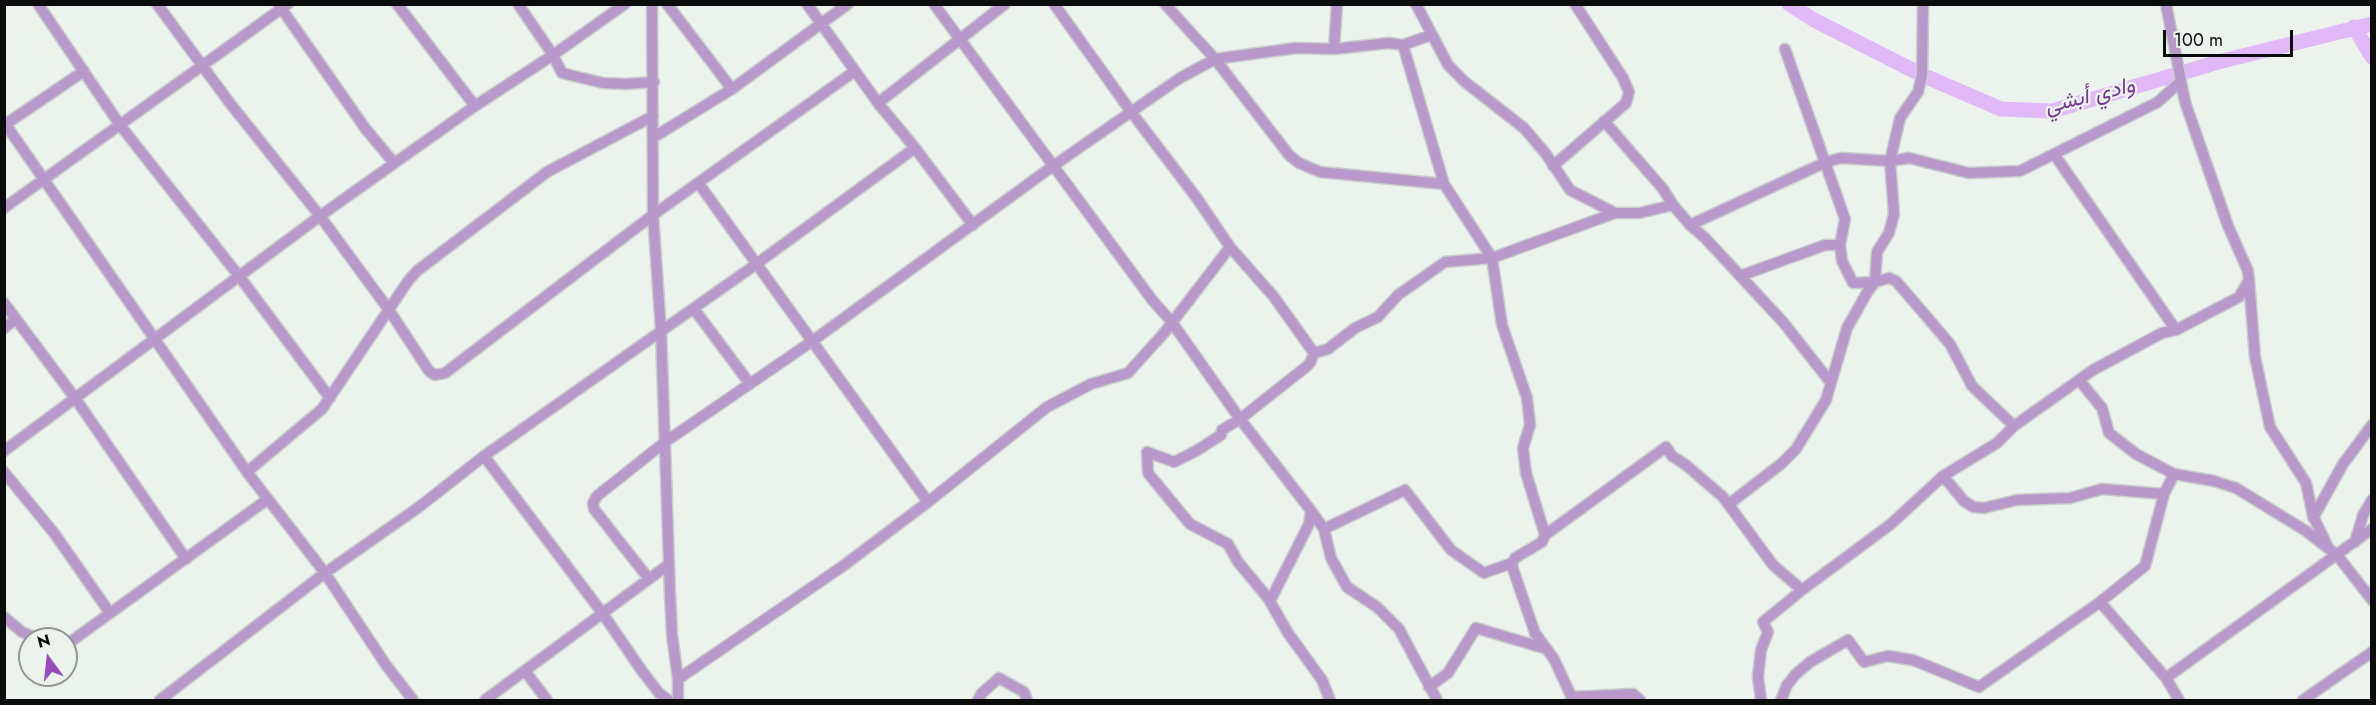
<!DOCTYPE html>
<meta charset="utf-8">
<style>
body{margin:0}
#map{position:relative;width:2376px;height:705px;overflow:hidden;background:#ecf3ed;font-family:Jost,sans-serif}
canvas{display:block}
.frame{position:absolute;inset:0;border:6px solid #0a0d0b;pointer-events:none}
.north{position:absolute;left:18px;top:627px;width:60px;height:60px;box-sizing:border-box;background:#ecf3ed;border:2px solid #929793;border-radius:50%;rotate:345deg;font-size:16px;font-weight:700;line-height:24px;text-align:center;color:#0a0d0b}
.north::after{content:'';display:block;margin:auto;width:21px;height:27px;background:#974bbc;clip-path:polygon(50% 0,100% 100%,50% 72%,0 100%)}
.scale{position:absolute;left:2163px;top:30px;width:130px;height:27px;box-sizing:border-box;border:3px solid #0a0d0b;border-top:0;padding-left:8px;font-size:18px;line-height:21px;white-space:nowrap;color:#0a0d0b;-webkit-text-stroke:4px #ecf3ed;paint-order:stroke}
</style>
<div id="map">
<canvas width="2376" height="705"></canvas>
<div class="frame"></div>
<div class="north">N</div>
<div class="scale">100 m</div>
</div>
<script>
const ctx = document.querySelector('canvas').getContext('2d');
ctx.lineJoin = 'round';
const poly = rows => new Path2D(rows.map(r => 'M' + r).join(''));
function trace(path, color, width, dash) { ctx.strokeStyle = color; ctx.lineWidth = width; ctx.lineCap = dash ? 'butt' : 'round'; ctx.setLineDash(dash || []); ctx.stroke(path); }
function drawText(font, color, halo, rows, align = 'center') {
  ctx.font = font + ' Jost,Vazirmatn,sans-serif'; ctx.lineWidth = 4.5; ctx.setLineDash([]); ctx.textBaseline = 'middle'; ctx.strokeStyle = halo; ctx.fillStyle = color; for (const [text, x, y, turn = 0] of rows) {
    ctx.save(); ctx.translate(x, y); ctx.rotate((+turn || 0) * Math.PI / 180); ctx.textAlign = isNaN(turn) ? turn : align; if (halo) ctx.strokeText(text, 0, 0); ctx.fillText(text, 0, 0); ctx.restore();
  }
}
trace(poly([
 [1789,4,1814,20,1922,75,2001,109,2052,111,2222,61,2372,24],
 [2354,27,2372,57]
]), '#e1b9f8', 15);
const street = poly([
 [38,4,120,125,239,276,330,398],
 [157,4,229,102,320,216,389,310,429,371,435,375,445,373,653,215,855,71],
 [397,4,475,106],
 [518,4,553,55,562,73,603,83,626,84,654,82],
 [652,4,653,215,661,331,670,593,672,635,678,679,678,700],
 [667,4,732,89],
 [807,4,878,103,915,148,973,225],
 [934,4,1153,301,1171,321,1240,419,1309,508,1324,529,1331,558,1347,587,1377,607,1399,629,1437,700],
 [1054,4,1132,113,1196,197,1230,247,1274,297,1314,353,1310,363,1306,367,1240,419,1222,430,1221,435,1196,451,1174,462,1147,452,1148,473,1190,524,1228,544,1238,562,1268,598,1288,633,1322,680,1330,700],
 [1165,4,1215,59,1289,155,1299,163,1320,172,1444,184],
 [1416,4,1448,65,1465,82,1524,128,1546,154,1570,190,1615,213,1639,213,1673,205],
 [2166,4,2181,81],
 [279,5,365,128,394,163],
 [1403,45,1444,184,1492,258,1502,325,1527,398,1530,425,1523,448,1526,473,1545,535,1542,542,1515,558,1512,563,1513,569,1535,633,1554,659,1573,700],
 [1334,49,1337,4],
 [1785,49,1845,219,1840,245,1842,261,1853,283,1875,282,1889,278,1896,281,1950,344,1972,386,2014,426],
 [878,103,1005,4],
 [1604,121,1663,189,1673,205,1690,225,1705,238,1783,322,1831,383],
 [4,122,247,472,325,573,386,665,413,700],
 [6,124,84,71],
 [654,137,732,89,848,4],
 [2054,154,2176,330],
 [1553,166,1626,103,1629,92,1623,78,1575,4],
 [699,184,928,502],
 [4,208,288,4],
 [1690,225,1826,162,1841,158,1890,161,1909,158,1969,173,2020,171,2158,102,2181,81,2185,102,2228,226,2248,271,2249,280,2239,297,2176,330,2162,333,2093,370,2014,426,1997,443,1943,476,1891,524,1802,590,1763,622,1768,632,1761,650,1758,677,1761,700],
 [1740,276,1825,245,1840,245],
 [2249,280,2255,357,2270,427,2306,483,2313,516,2327,545],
 [4,303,75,398,186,559],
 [694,309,750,384],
 [4,328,16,319],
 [1314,353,1328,349,1355,328,1378,317,1398,295,1445,262,1492,258,1615,213],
 [2079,380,2102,408,2109,433,2136,454,2174,474,2214,481,2236,488,2306,531,2337,555,2372,600],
 [4,451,320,216,475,106,553,55,625,4],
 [484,456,603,614,642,671,659,693,668,700],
 [4,472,54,533,110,613],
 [247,472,322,409,408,281,417,271,547,172,653,116],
 [1943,476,1964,501,1973,507,1984,508,2017,500,2070,498,2102,489,2164,494],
 [1729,504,1781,464,1796,449,1826,400,1847,328,1868,291,1875,282,1877,252,1889,233,1894,214,1890,161,1900,118,1918,92,1922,75,1923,4],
 [2313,518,2343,464,2372,425],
 [1324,529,1405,490,1451,550,1484,573,1512,563],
 [1545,535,1666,447,1672,456,1686,465,1723,497,1773,565,1802,590],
 [2355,542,2363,515,2372,500],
 [649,579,594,509,593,503,597,496,665,442,811,342,1053,166,1180,78,1215,59,1296,48,1334,49,1389,43,1403,45,1431,35],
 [1270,601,1309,524,1311,511],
 [2100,602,2166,678,2179,700],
 [4,617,22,632,39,639],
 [66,642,73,640,268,499],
 [525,671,547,700],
 [2166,678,2372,529],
 [678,679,843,566,928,502,1047,407,1091,384,1128,373,1164,333,1230,247],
 [1429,687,1448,673,1476,628,1547,649],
 [1571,697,1633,694,1640,700],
 [160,700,325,573,419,507,484,456,755,265,915,148],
 [485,700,668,565],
 [978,700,982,693,999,678,1024,692,1027,700],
 [1781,700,1787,685,1796,674,1810,662,1848,640,1864,662,1888,656,1913,660,1979,687,2100,602,2145,566,2164,494,2174,474],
 [2303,700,2372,652]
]);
trace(street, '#c8cec9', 13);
trace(street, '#b999cc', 10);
drawText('italic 22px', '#743791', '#ecf3ed', [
 ["وادي أبشي",2090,97,-14]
]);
</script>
